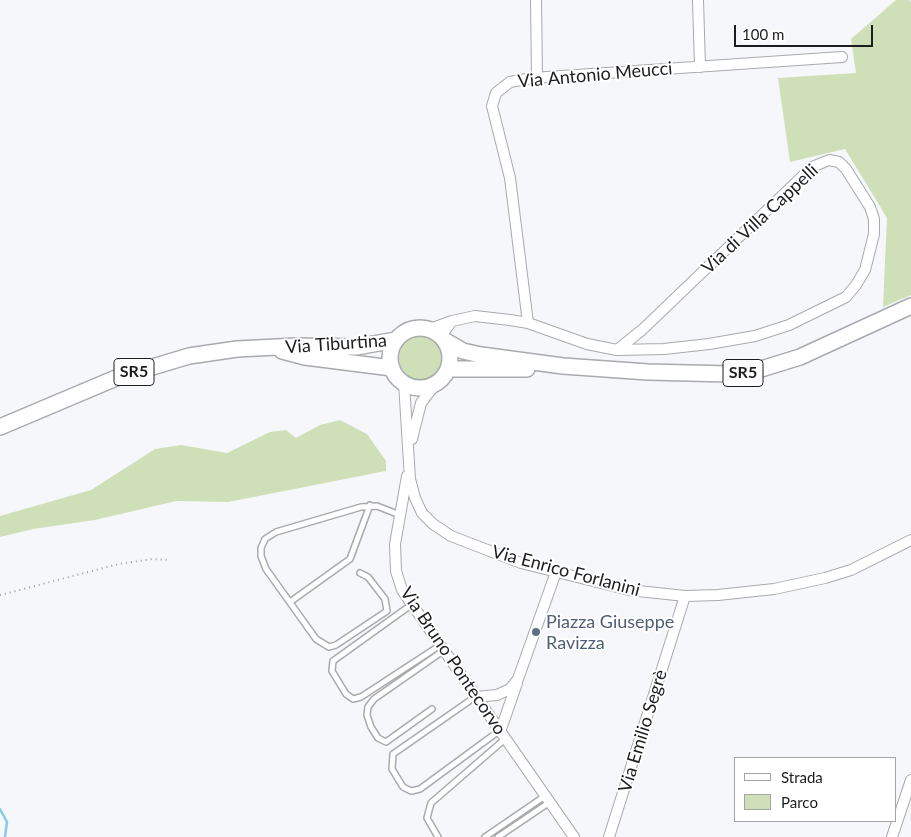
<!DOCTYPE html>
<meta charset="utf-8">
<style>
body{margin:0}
#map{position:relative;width:911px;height:837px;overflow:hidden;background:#f5f7fa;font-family:Lato,sans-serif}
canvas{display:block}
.legend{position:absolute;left:734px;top:757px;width:162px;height:65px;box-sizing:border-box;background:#fff;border:1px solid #a4a5a5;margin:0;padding:6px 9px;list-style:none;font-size:15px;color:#1c1d1e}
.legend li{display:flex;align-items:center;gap:10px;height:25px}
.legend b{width:25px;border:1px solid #a4a5a5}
.scale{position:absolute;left:734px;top:25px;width:139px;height:22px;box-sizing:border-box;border:2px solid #1c1d1e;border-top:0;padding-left:6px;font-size:15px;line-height:18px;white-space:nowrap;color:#1c1d1e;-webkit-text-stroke:4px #fff;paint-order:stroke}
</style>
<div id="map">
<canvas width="911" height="837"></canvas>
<ul class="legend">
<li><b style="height:6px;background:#fff"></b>Strada</li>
<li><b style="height:14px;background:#cfe0b8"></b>Parco</li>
</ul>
<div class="scale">100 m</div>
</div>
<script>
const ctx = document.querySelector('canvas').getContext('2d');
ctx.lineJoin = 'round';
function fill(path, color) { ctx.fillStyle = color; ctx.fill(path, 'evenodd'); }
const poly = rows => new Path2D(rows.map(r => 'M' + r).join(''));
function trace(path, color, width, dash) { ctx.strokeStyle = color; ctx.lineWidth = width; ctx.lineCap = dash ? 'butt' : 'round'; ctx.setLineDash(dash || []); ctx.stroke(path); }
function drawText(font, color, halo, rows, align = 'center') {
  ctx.font = font + ' Lato,sans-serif'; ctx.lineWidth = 4; ctx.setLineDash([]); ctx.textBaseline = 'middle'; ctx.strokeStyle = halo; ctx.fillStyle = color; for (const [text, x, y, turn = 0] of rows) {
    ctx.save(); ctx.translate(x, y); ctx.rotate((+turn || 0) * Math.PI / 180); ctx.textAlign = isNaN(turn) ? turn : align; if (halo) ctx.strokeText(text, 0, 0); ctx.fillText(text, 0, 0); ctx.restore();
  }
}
fill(poly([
 [896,0,910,0,911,3,911,295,883,307,887,218,845,149,790,162,778,78,856,73,851,39],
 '399 358a22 22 0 1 1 44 0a22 22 0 1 1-44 0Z',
 [340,420,367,434,386,461,386,471,228,502,176,501,95,520,33,529,0,537,0,516,91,490,155,449,181,445,227,453,270,432,286,430,296,438,320,425]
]), '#cfe0b8');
trace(poly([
 [0,809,7,822,5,837]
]), '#8cc9e5', 2.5);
const service = poly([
 [360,573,368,577,385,599,387,611,336,645,329,647,316,639,266,569,261,556,261,548,265,539,276,532,361,507,377,506,400,515],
 [290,602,350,559,370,505],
 [411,605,333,661,332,671,346,694,353,699,361,697,439,646],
 [475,697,393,754,392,769,403,787,411,791,420,789,499,731],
 [432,709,386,742,378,738,371,727,367,715,368,707,374,699,443,651],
 [438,837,427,818,431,803,505,739],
 [485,837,545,796],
 [498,837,550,802]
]);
const minor = poly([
 [536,0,537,77],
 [698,0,700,67],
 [452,321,475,316,510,320,528,323,587,344,617,350,664,349,709,344,755,336,789,325,846,297,856,285,865,270,874,234,874,219,870,207,846,169,839,162,829,160,812,167,642,330,617,350],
 [528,323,510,178,492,106,496,93,510,82,532,78,842,57],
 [430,329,452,321,441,336],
 [404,383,410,479,415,498,422,513,433,524,451,536,521,563,629,590,685,596,718,595,774,589,825,578,851,570,911,540],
 [412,439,421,403,437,382],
 [407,476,395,544,396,571,402,590,574,837],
 [475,697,497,695,510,689,518,679,556,572],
 [500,732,517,683],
 [609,837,685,596],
 [892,837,911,780]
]);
const primary = poly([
 '390 358a30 30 0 1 1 60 0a30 30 0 1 1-60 0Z',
 [444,340,463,351,481,355,563,366,648,372,729,374,758,370,800,357,911,306],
 [282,351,305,357,392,368],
 [448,369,527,369],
 [0,427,116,378,189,356,237,349,297,346,356,347,396,340]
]);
trace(service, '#a8aaad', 8);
trace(minor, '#a8aaad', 12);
trace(primary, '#a8aaad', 18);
trace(poly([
 [0,595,119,564,153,559,170,560]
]), '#9c9ea0', 2, [1, 4]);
trace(service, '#fff', 5);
trace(minor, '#fff', 10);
trace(primary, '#fff', 15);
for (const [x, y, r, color] of [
 [536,632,5,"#5c6f8a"]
]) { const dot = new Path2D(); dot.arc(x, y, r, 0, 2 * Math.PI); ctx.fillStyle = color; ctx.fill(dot); trace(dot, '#fff', 2); }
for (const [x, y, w] of [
 [134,372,40],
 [743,373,40]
]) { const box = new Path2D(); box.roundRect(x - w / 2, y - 13.5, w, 27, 4); ctx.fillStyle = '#fff'; ctx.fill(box); trace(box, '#1c1d1e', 1); }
drawText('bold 16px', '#1c1d1e', null, [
 ["SR5",134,372],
 ["SR5",743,373]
]);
drawText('18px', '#1c1d1e', '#fff', [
 ["Via Antonio Meucci",595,75,-5],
 ["Via di Villa Cappelli",760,219,-43],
 ["Via Tiburtina",336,344,-4],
 ["Via Enrico Forlanini",566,571,15],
 ["Via Bruno Pontecorvo",453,661,56],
 ["Via Emilio Segrè",643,731,-73]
]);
drawText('18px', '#4e5e75', '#fff', [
 ["Piazza Giuseppe",546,622],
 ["Ravizza",546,643]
], 'left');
</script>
